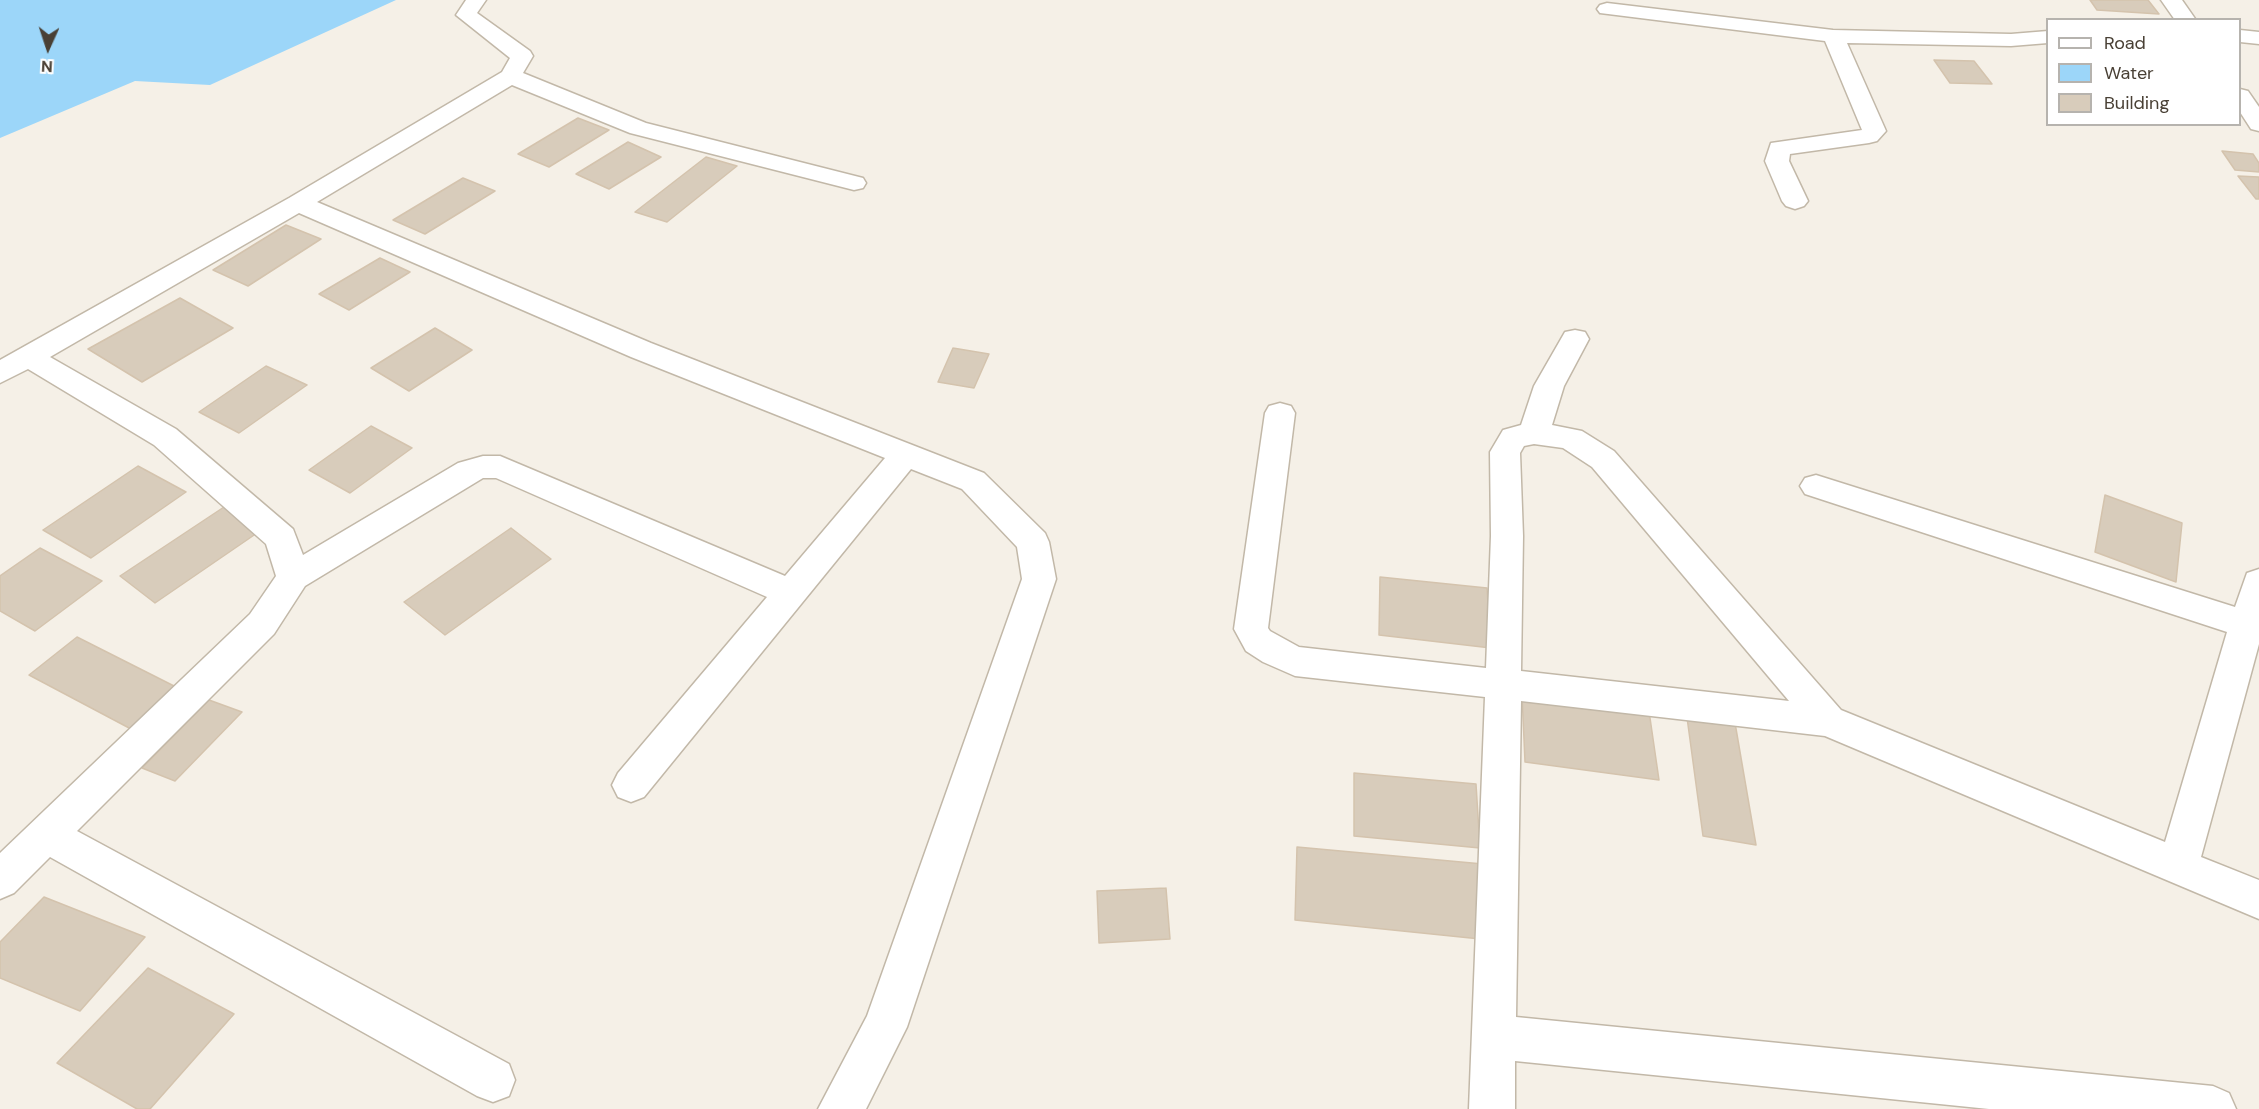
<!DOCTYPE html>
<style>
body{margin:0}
#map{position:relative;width:2259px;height:1109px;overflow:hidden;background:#f5f0e7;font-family:"DM Sans",sans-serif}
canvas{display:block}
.legend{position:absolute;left:2046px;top:18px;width:195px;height:108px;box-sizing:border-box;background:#fff;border:2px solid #b6b3ae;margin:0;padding:8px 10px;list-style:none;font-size:18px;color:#494035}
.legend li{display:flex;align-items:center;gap:12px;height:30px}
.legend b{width:30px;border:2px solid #b6b3ae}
.north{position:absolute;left:18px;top:18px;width:60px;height:60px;-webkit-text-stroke:4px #fff;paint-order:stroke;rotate:183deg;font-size:16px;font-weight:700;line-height:24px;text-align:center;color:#494035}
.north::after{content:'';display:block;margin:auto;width:21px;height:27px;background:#494035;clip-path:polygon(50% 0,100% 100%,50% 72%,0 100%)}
</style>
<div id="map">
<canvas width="2259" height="1109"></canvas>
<ul class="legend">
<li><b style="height:8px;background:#fff"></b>Road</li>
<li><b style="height:16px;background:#9cd6f9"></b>Water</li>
<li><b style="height:16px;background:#d8ccbb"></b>Building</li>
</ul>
<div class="north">N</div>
</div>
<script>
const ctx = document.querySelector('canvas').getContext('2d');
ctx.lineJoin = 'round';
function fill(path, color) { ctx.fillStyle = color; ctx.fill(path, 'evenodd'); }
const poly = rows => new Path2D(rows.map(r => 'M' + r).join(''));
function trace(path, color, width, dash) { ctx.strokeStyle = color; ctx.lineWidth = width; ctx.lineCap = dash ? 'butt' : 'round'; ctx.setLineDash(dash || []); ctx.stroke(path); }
fill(poly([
 [0,0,396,0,210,85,135,81,0,138]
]), '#9cd6f9');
const building = poly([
 [2090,0,2148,0,2159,14,2097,10,2090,0],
 [1934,60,1974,61,1992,84,1950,83,1934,60],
 [578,118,609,130,549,167,518,154,578,118],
 [628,142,661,157,609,189,576,174,628,142],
 [2222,151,2253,154,2259,163,2259,172,2235,170,2222,151],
 [706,157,737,166,667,222,635,212,706,157],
 [2238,176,2259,177,2259,199,2256,199,2238,176],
 [463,178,495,191,425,234,393,220,463,178],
 [286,225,321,239,248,286,213,270,286,225],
 [380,258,410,272,349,310,319,294,380,258],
 [180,298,233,328,142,382,88,349,180,298],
 [435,328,472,350,409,391,371,368,435,328],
 [953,348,989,354,974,388,938,382,953,348],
 [266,366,307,385,239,433,199,412,266,366],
 [371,426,412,448,350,493,309,470,371,426],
 [138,466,186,492,91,558,43,530,138,466],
 [2105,495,2182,523,2176,582,2095,552,2105,495],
 [224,507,260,531,155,603,120,576,224,507],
 [511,528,551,559,445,635,404,602,511,528],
 [40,548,102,581,35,631,0,611,0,576,40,548],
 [1380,577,1487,588,1491,648,1379,635,1380,577],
 [77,637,178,688,131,729,29,675,77,637],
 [1522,694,1649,711,1659,780,1525,762,1522,694],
 [209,700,242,712,175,781,142,768,209,700],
 [1686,710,1734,717,1756,845,1703,836,1686,710],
 [1354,773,1476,784,1480,848,1354,836,1354,773],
 [1297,847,1483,864,1490,940,1295,920,1297,847],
 [1166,888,1170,939,1099,943,1097,891,1166,888],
 [44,897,145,937,80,1011,0,978,0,942,44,897],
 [148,968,234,1014,150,1109,137,1109,57,1063,148,968]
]);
fill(building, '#d8ccbb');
trace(building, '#d4c3ad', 1.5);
const minor = poly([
 [466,0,486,0,477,13,530,51,533,56,523,73,646,123,863,178,866,183,863,188,854,190,630,133,512,85,317,202,651,343,984,473,1045,533,1049,542,1056,579,907,1027,866,1109,818,1109,867,1016,1022,579,1017,547,962,489,911,469,644,797,631,802,618,797,612,785,618,773,767,597,496,478,483,478,305,586,274,634,77,831,509,1064,515,1080,509,1096,493,1102,477,1096,50,857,14,893,0,899,0,853,250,614,276,576,266,544,154,445,28,369,0,383,0,360,289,198,502,72,510,58,456,15,466,0],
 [299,213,631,357,885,458,785,576,500,456,483,456,458,463,303,555,293,529,176,429,50,357,299,213],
 [2161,0,2182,0,2196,20,2175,20,2161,0],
 [1607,3,1833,30,2011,34,2048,31,2048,43,2011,46,1847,43,1886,131,1877,141,1869,143,1790,154,1789,161,1808,201,1804,206,1795,209,1786,206,1782,201,1765,161,1771,143,1862,130,1825,41,1600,13,1597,9,1600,5,1607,3],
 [2240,30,2259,32,2259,44,2240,42,2240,30],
 [2240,89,2248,91,2259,107,2259,131,2251,129,2240,112,2240,89],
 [1575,330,1585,332,1589,339,1564,386,1552,425,1582,431,1614,451,1841,710,2165,842,2227,632,1805,494,1800,486,1805,478,1816,475,2235,607,2247,573,2259,569,2259,644,2201,857,2259,880,2259,919,1825,736,1521,701,1516,1017,2213,1086,2229,1093,2236,1109,1989,1109,1515,1061,1515,1109,1469,1109,1485,697,1295,676,1263,662,1246,651,1234,629,1265,413,1269,406,1280,403,1291,406,1295,413,1268,628,1270,631,1299,647,1486,668,1491,536,1490,452,1503,430,1521,425,1534,386,1565,332,1575,330],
 [1534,444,1563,448,1592,467,1789,701,1521,671,1523,536,1520,453,1524,446,1534,444]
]);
trace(minor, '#c2b8a8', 3);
fill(minor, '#fff');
</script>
